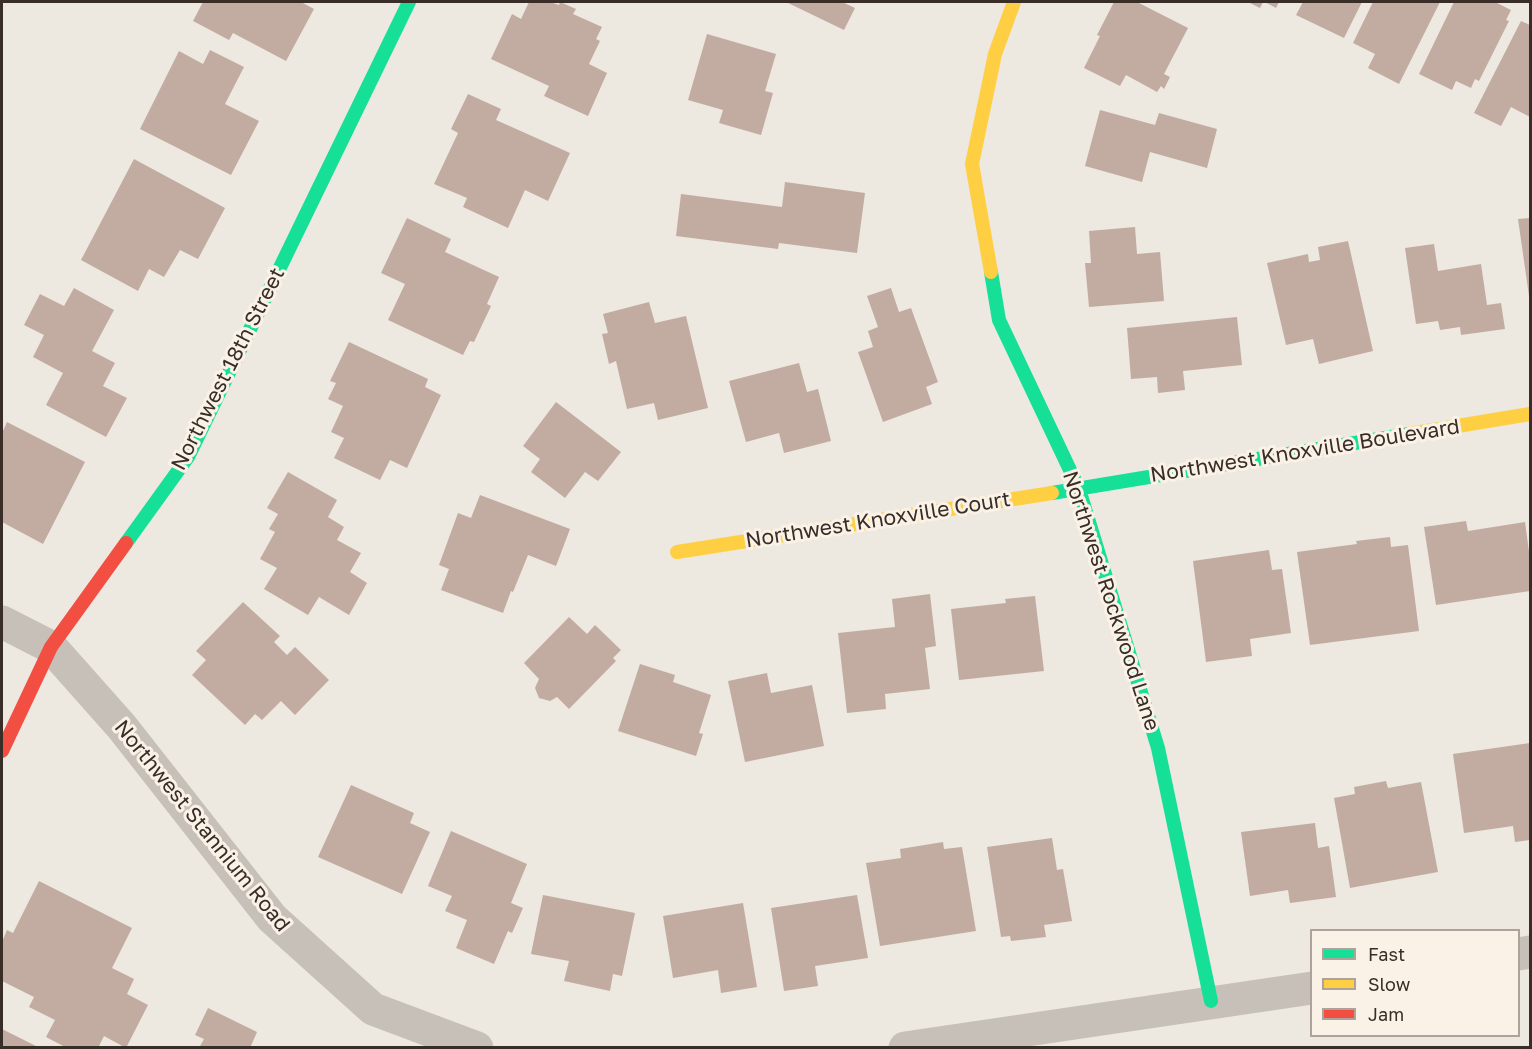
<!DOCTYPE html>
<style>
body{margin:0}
#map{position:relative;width:1532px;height:1049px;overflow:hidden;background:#ede8e0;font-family:"Golos Text",sans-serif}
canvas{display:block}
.frame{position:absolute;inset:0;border:3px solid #382d27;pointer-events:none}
.legend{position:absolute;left:1310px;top:929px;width:210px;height:108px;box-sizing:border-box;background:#fbf2e7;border:2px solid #ada39a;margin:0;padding:8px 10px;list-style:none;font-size:18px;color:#382d27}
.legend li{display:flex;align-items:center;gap:12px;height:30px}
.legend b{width:30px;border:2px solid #ada39a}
</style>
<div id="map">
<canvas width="1532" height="1049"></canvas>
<div class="frame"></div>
<ul class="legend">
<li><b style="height:8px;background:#16e098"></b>Fast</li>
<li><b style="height:8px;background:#ffcf43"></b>Slow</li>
<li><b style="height:8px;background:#f24e42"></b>Jam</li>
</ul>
</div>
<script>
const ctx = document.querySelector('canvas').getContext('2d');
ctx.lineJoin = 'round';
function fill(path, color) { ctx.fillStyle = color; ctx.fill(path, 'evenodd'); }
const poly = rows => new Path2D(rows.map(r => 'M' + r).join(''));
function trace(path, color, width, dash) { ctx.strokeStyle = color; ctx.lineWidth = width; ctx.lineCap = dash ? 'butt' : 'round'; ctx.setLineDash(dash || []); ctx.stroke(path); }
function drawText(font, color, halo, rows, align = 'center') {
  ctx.font = font + ' "Golos Text",sans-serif'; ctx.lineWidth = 6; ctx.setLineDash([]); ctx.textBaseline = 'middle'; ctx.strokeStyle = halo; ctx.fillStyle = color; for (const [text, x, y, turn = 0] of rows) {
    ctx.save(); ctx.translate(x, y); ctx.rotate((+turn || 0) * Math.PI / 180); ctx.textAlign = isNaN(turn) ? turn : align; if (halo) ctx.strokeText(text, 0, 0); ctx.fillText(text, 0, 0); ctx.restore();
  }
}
fill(poly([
 [203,2,301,2,314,9,286,61,233,33,229,40,193,21],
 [529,2,550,2,559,5,560,2,576,9,573,14,602,27,596,39,600,41,589,64,607,73,588,116,544,96,549,86,491,59,512,14,521,19],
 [786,2,842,2,855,8,844,30],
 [1114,2,1137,2,1188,28,1164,74,1170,77,1164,89,1161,86,1157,92,1126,75,1120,86,1084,68,1100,36,1097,35],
 [1248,2,1263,2,1260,8],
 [1265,2,1279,2,1276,8],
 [1303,2,1362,2,1344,38,1296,15],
 [1373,2,1440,2,1399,84,1368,68,1375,54,1353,43],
 [1454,2,1495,2,1511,10,1506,20,1509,21,1479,81,1475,79,1471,88,1456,81,1452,90,1419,74],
 [1521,21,1530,25,1530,117,1511,107,1501,126,1474,113],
 [707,34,776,54,765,91,773,93,761,135,719,123,723,110,688,100],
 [210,50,244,67,225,104,259,121,231,175,140,129,179,51,203,64],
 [468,94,501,109,496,120,570,153,548,201,525,190,508,228,463,207,467,198,434,184,458,133,451,129],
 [1100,110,1155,125,1159,113,1217,129,1207,168,1150,152,1142,182,1085,166],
 [134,159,225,208,198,259,180,250,164,277,149,269,138,291,81,260],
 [785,182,865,193,857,253,779,243,778,249,676,236,681,194,782,207],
 [407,218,451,239,445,252,499,277,487,304,491,306,474,342,470,341,463,355,388,320,405,284,381,273],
 [1530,218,1530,296,1529,296,1518,219],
 [1135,227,1137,254,1160,252,1164,301,1089,307,1085,263,1091,263,1089,231],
 [1348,241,1373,351,1319,364,1313,339,1286,345,1267,263,1308,254,1309,262,1320,260,1318,247],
 [1434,244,1438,271,1481,264,1487,305,1501,303,1505,329,1461,335,1460,327,1440,330,1438,321,1416,324,1405,248],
 [74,288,114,310,92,351,115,363,103,386,127,398,106,437,46,405,63,373,33,357,44,335,24,325,40,294,64,306],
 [891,288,899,312,911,308,938,382,926,387,932,404,883,422,858,352,873,347,868,331,878,327,867,296],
 [649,302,655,323,686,316,708,408,658,420,654,403,627,409,616,361,609,364,602,334,608,333,603,314],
 [1237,317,1242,365,1183,371,1185,390,1158,393,1157,377,1131,379,1127,328],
 [349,342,428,379,425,387,441,395,407,468,390,460,380,480,334,458,344,438,331,432,343,406,328,399,336,383,330,381],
 [799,363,807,392,818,389,831,441,784,453,779,433,746,442,729,381],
 [556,402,621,452,598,481,585,472,565,498,531,472,540,459,523,446],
 [7,422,85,462,43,544,2,522,2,433],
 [288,472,337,500,328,517,344,527,337,540,361,553,350,572,367,583,349,615,319,597,308,615,264,589,277,568,260,559,275,532,269,529,278,514,267,508],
 [480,495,570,529,556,566,528,555,513,592,511,591,503,613,441,590,449,569,439,565,458,513,471,518],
 [1466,521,1468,531,1525,522,1530,559,1530,591,1436,605,1424,527],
 [1390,537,1391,547,1408,545,1419,631,1310,645,1297,552,1357,544,1356,541],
 [1269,550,1272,570,1282,569,1291,633,1250,639,1252,656,1206,662,1193,561],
 [930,594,936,646,925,648,930,689,885,694,886,709,847,713,838,633,895,627,892,599],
 [1035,596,1044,671,959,680,951,609,1006,603,1005,599],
 [243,602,280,636,274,642,287,655,295,647,329,680,295,715,281,701,262,720,255,714,245,725,192,675,206,660,196,651],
 [569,617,587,634,595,625,621,650,613,658,616,661,569,709,557,697,550,701,539,698,535,688,539,679,524,663],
 [640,664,675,675,673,682,711,695,699,733,703,734,696,756,618,731],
 [767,673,771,693,812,685,824,746,745,762,728,681],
 [1530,743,1530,840,1515,842,1513,826,1464,833,1453,754],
 [1386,781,1388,788,1421,782,1438,872,1350,888,1334,798,1355,794,1354,787],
 [351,785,414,813,410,823,430,832,402,894,318,857],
 [1315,823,1318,848,1329,846,1336,897,1290,903,1288,890,1250,896,1241,832],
 [451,831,527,864,511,903,523,908,512,933,508,931,494,964,456,948,467,920,445,911,452,896,428,886],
 [1052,838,1057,870,1063,869,1072,921,1044,925,1046,937,1011,941,1010,936,1001,937,987,847],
 [943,842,944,849,962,847,976,931,880,946,866,863,901,858,900,849],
 [39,881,132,928,112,968,134,979,127,994,148,1005,126,1048,104,1036,98,1048,67,1048,46,1037,55,1020,29,1007,34,997,2,981,2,942,7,930,13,933],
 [543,895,635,913,622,976,613,974,610,991,564,981,569,961,531,954],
 [857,895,868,958,815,966,818,986,784,991,771,908],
 [743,903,757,987,721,993,718,970,673,978,663,916],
 [208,1008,257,1032,250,1048,199,1048,204,1039,195,1035],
 [2,1029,40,1048,2,1048]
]), '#c2aca1');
trace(poly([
 [2,622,51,647,122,727,272,918,373,1009,477,1048],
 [1518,954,1530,952],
 [905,1048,1312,988]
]), '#c6c0b9', 33);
trace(poly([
 [991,272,999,320,1079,489,1158,748,1211,1001],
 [1052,493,1409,434],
 [126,543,188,457,409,2]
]), '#16e098', 14);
trace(poly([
 [991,272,972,164,995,54,1014,2],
 [1409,434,1530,414],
 [677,552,1052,493]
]), '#ffcf43', 14);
trace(poly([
 [2,751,51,647,126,543]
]), '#f24e42', 14);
drawText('21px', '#382d27', '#fbf2e7', [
 ["Northwest 18th Street",228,369,-63],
 ["Northwest Knoxville Boulevard",1305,451,-9],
 ["Northwest Knoxville Court",878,520,-9],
 ["Northwest Rockwood Lane",1111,601,72],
 ["Northwest Stannium Road",202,826,51]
]);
</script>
